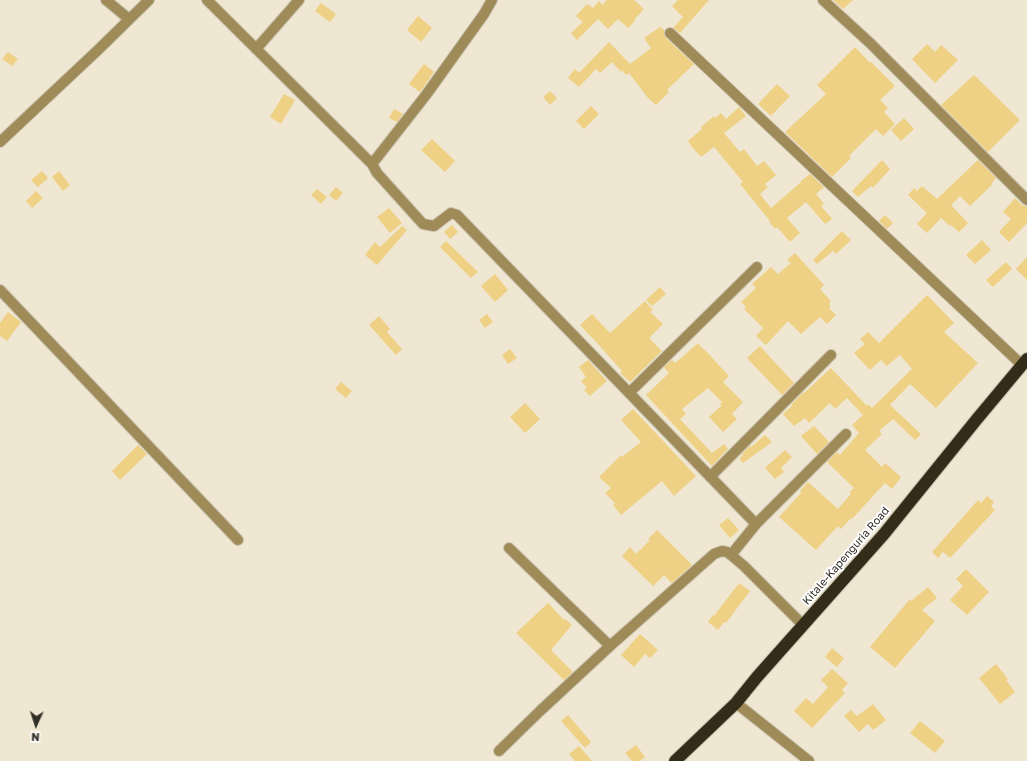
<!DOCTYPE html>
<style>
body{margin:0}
#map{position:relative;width:1027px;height:761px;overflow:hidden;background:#efe7d2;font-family:"Golos Text",sans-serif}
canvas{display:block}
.north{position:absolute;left:16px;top:705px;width:40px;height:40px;-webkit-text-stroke:3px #fff;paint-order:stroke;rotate:183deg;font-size:11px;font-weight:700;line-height:16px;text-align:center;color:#322f27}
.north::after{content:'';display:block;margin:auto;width:14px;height:18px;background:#322f27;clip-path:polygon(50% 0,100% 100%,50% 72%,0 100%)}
</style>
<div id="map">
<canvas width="1027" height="761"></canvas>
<div class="north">N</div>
</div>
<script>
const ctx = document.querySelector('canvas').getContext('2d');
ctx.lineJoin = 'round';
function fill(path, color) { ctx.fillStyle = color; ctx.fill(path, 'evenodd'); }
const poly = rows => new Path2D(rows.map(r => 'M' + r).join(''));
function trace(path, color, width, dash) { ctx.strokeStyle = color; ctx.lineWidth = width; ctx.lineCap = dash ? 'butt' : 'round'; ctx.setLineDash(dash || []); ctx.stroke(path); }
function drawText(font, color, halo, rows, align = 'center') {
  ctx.font = font + ' "Golos Text",sans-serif'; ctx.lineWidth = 4; ctx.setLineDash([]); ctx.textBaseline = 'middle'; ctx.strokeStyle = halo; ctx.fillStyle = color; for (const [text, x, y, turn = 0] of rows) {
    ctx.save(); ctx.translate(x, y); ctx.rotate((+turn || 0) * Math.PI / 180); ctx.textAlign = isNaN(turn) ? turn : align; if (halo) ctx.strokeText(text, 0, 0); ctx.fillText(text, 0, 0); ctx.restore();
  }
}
fill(poly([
 [607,0,634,0,644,9,634,20,635,21,628,28,618,19,608,29,598,19,577,40,571,33,583,22,576,16,587,4,593,8,599,1,602,5],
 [678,0,709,0,680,33,673,28,683,17,672,6],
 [833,0,853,0,843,9],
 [321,3,336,14,330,22,315,11],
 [418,16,432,28,421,42,407,30],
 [660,27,664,30,664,34,666,38,694,64,667,90,669,92,656,105,647,97,629,73,626,75,622,70,621,72,612,62,600,73,596,69,579,87,568,78,575,69,579,73,609,42,630,64,651,48,644,38],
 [927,44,935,52,941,45,958,60,935,83,912,59],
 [855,47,870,63,871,62,895,86,880,100,888,108,884,112,895,124,883,136,876,129,849,156,851,158,832,177,785,132,826,94,817,85],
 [8,52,18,59,12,66,2,59],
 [424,64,434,72,420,92,409,84],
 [974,75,1020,120,988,152,941,105],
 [777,84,790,96,771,116,758,104],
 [550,91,557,98,550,105,543,97],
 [284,94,295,100,281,124,270,117],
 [591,106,599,114,584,129,576,121],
 [739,107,746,116,724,133,740,152,744,149,757,166,764,161,776,175,765,184,768,187,760,194,771,208,801,182,801,181,810,174,824,187,816,194,824,204,821,206,832,219,825,224,806,202,787,218,800,233,790,242,777,227,775,229,769,222,770,221,740,184,743,182,714,147,701,157,692,147,688,141,702,129,701,127,714,116,715,118,721,113,726,119],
 [394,109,403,114,397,122,389,118],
 [904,118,914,129,901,141,891,130],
 [432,139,455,161,445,172,421,150],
 [882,160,890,169,873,188,871,186,858,197,852,191],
 [978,160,996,178,991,184,992,185,970,206,960,196,951,205,968,223,959,232,951,225,950,226,941,218,927,233,917,224,927,213,908,195,914,188,917,191,922,186,937,199],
 [42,171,48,178,38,187,31,180],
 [59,171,70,185,63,191,52,177],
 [336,187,343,193,336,201,329,195],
 [317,189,327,197,321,204,311,195],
 [36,191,43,198,32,208,26,201],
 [1015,198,1022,205,1027,207,1027,223,1009,242,999,232,1011,219,1003,212],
 [389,208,402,223,390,233,377,217],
 [885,215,893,223,887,229,879,221],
 [452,225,458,232,450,239,444,232],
 [402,226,407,230,377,265,365,255,375,242,380,247],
 [842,231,851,240,836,254,833,251,817,264,813,260],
 [982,240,991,250,975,264,966,255],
 [446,241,478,272,471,278,440,247],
 [795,253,824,285,820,289,831,301,829,304,831,306,829,308,836,315,827,324,820,317,801,334,788,321,766,345,756,336,763,328,744,309,746,307,741,302,756,288,752,284,771,267,778,274,791,263,787,260],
 [1027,257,1027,280,1016,269],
 [1006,262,1012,269,993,287,986,280],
 [495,274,508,290,495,302,481,286],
 [660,287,666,294,652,306,646,300],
 [927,295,954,323,944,332,978,363,936,408,910,384,890,405,921,434,915,440,893,419,879,431,882,434,865,450,882,467,885,463,901,477,892,489,885,483,852,519,851,518,841,529,838,526,816,550,779,517,801,493,800,491,808,482,838,509,851,494,849,492,854,488,827,462,837,452,840,455,859,433,852,425,863,415,847,398,835,409,830,403,809,423,805,418,794,426,783,414,792,406,791,405,803,392,804,393,831,368,867,406,868,404,872,408,912,369,900,355,887,366,881,360,870,370,854,353,865,344,860,339,868,332,879,343],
 [645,301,653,310,650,312,663,324,649,338,662,351,630,382,620,373,622,371,598,344,580,325,592,314,610,333],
 [8,312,21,322,7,341,0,336,0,323],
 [487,314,493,322,485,328,479,320],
 [379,316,390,329,387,332,402,349,396,355,369,325],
 [698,343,703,349,704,349,729,376,723,382,743,402,732,414,737,419,723,432,709,417,722,405,720,404,722,402,708,388,682,409,686,414,680,419,712,453,724,444,728,449,712,466,646,395,669,373,664,367,672,360,675,363,681,358],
 [760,346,794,383,782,395,747,358],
 [510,349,517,358,508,364,502,355],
 [588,360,607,381,590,396,584,390,587,388,581,381,586,377,579,367],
 [341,382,352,391,346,398,335,389],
 [525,403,540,419,525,433,510,417],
 [633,409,696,476,674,496,662,481,621,515,613,505,615,503,605,493,611,488,599,477,621,455,622,457,641,442,621,420],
 [814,426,829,442,817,454,801,436],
 [765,435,772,442,743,463,739,459,743,455,742,454,750,446,751,447],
 [138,445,147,454,120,480,112,471],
 [785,450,792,457,781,468,784,472,775,479,765,468],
 [987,496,994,502,991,506,995,510,950,558,943,552,938,558,932,552,978,500,981,503],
 [728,518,739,530,730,538,719,525],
 [657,530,692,565,672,583,664,575,653,586,622,556,630,547,636,554,650,540,648,539],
 [966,569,989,592,967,615,950,600,963,586,956,579],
 [739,583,750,591,726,623,724,622,718,630,708,622,713,615,714,616],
 [928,587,937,598,922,610,935,621,895,668,870,647,910,599,911,601],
 [548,603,564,620,565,619,572,625,551,650,573,672,564,680,516,633],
 [640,634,658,650,650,658,645,654,634,667,621,655],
 [832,648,844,658,837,667,825,657],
 [996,664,1008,679,1006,680,1015,692,1000,704,979,678],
 [832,669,848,683,842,690,845,693,812,728,794,711,806,698,813,704,828,687,821,680],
 [873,704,886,720,873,730,868,724,859,732,844,716,851,710,857,716],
 [568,715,591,742,585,748,561,721],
 [920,721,945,741,935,753,910,733],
 [636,745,645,757,640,761,632,761,625,753],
 [579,746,592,761,575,761,569,754]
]), '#eed184');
const minor = poly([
 [106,0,129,19],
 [207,0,372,164,377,173,423,224,434,226,451,213,457,215,756,524],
 [823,0,870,43,1027,200],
 [670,33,1022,365],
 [256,49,299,0],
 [0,142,99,49,149,0],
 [372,164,426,95,484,14,492,0],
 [0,290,238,540],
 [629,393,757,267],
 [710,477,831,355],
 [509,548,610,646],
 [731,555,756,524,846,434],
 [736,703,809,761],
 [499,751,540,711,610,646,714,554,722,551,727,552,731,555,744,566,803,625]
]);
const highway = poly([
 [675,761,736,703,757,677,884,534,977,419,1027,359]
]);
trace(minor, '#c9c2b0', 12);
trace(highway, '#c9c2b0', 14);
trace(minor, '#9e8b58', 10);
trace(highway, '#332c19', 12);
drawText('11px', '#322f27', '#fff', [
 ["Kitale-Kapenguria Road",846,556,-49]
]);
</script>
